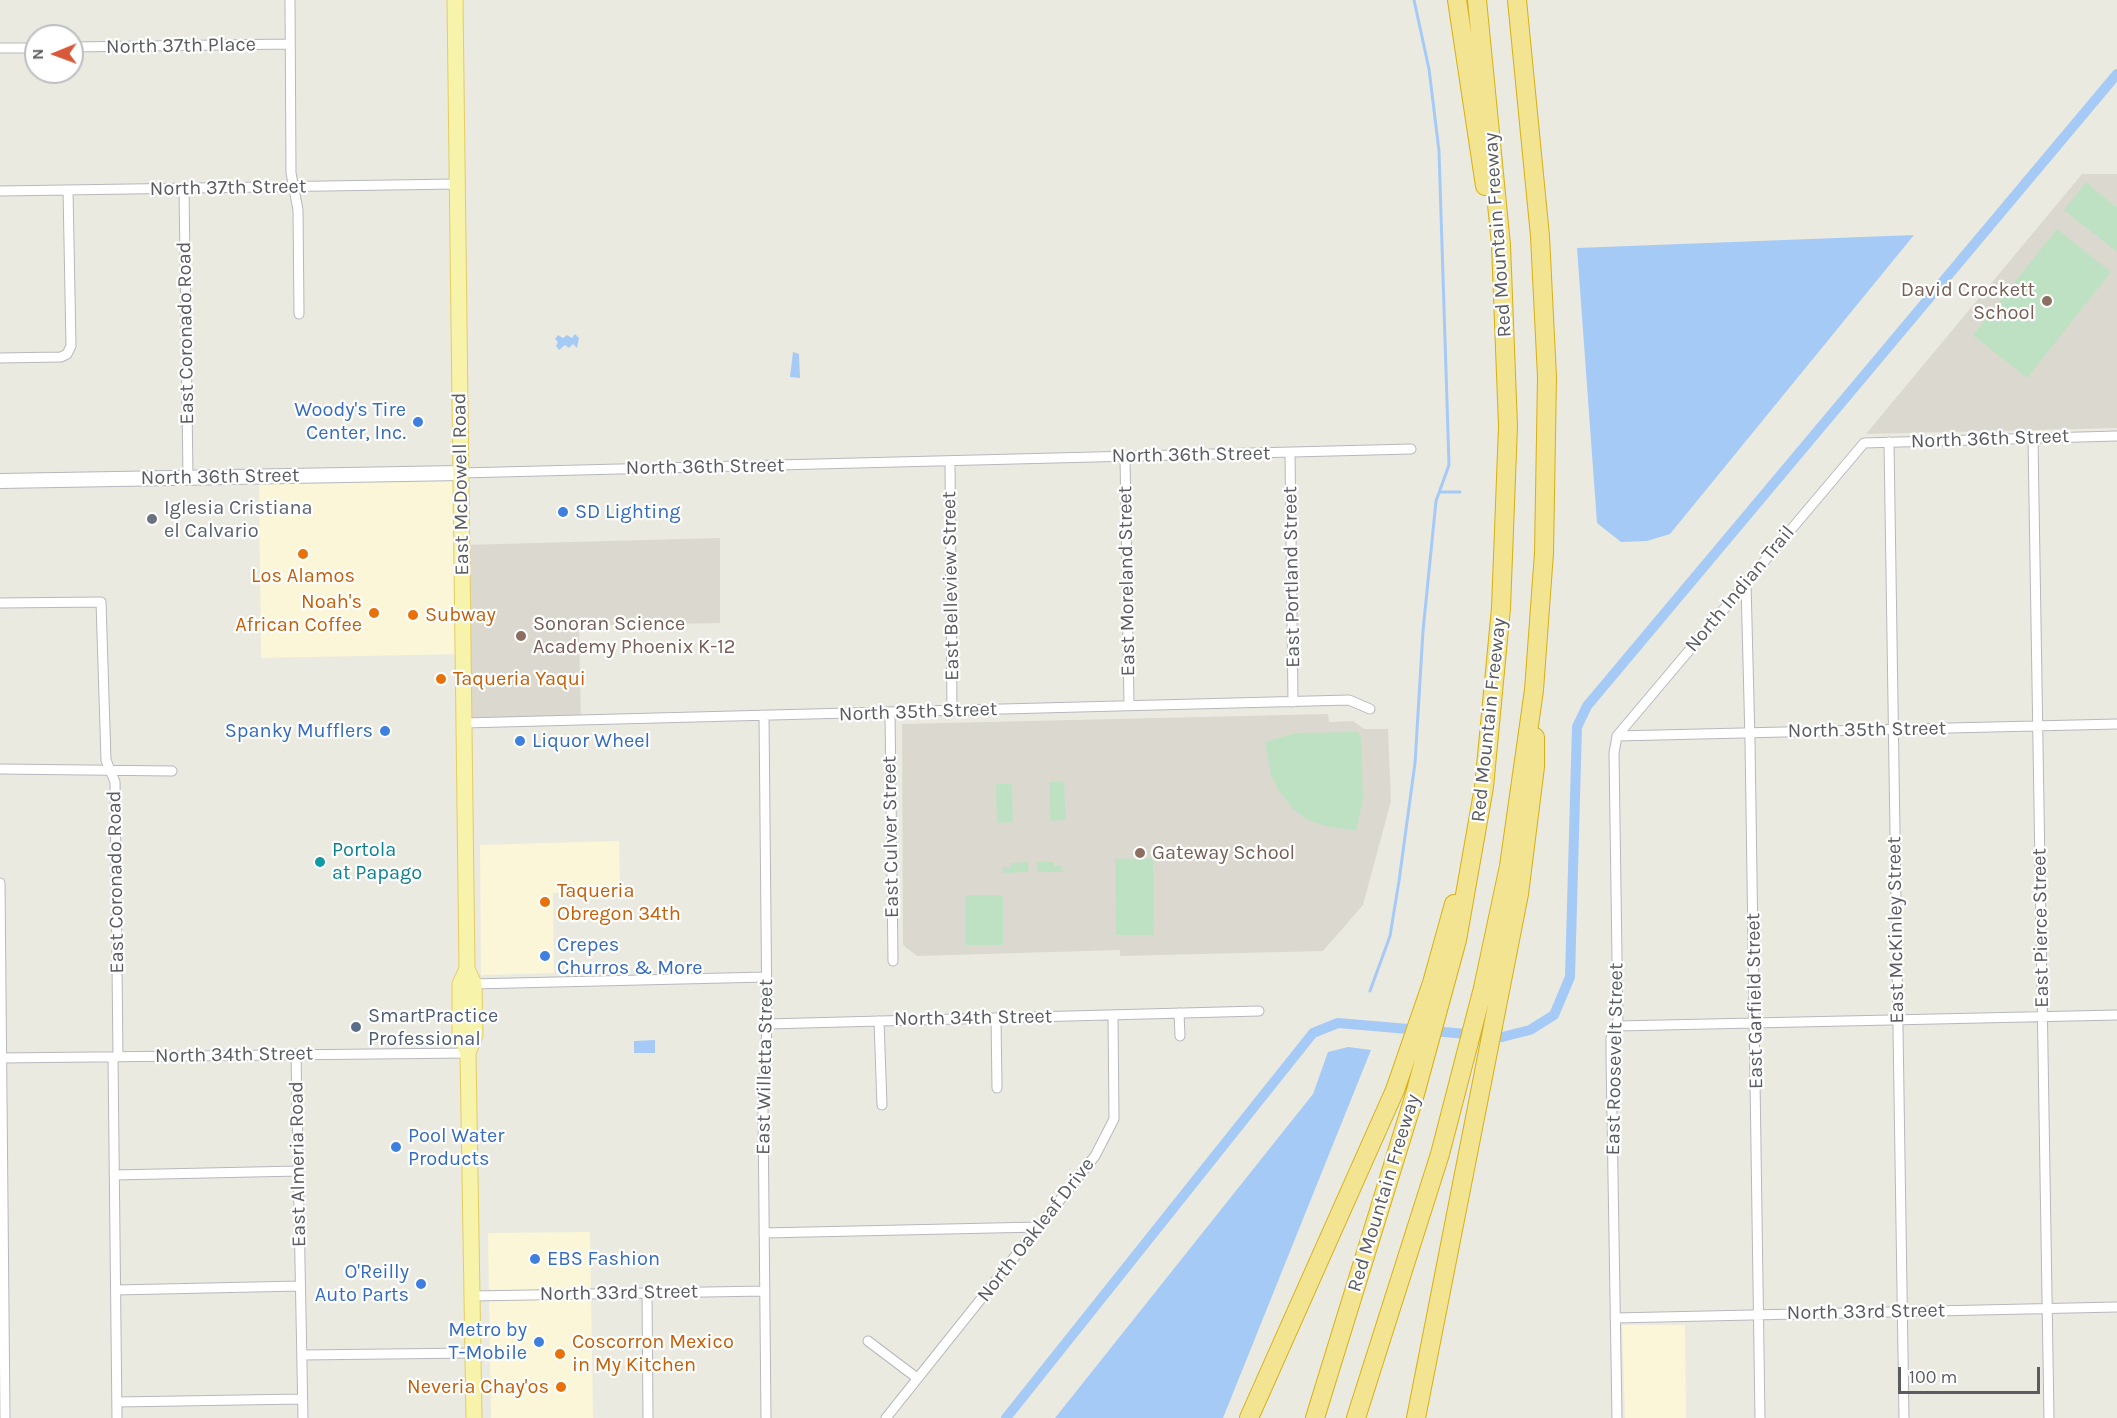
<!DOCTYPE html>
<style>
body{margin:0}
#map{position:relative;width:2117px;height:1418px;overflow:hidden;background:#ebeae1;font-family:Karla,sans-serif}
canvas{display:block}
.north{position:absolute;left:24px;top:24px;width:60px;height:60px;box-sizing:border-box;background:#fff;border:2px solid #bdbec0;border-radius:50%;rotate:269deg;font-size:16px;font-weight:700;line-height:24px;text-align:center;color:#5a5c61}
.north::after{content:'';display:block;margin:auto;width:21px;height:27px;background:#d8583a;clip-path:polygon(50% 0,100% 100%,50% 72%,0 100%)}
.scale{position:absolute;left:1898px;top:1367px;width:142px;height:27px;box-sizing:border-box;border:3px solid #5a5c61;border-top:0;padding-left:8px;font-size:18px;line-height:21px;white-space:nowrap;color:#5a5c61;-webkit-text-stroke:4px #fff;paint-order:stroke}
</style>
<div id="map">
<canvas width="2117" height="1418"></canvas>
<div class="north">N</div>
<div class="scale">100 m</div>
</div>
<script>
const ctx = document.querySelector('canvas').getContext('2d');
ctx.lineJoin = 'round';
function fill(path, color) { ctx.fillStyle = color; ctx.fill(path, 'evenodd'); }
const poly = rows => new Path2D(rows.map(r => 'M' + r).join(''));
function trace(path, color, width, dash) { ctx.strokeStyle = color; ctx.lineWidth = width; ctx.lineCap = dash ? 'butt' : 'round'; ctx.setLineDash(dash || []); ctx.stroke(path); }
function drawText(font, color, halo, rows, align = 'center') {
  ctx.font = font + ' Karla,sans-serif'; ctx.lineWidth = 4.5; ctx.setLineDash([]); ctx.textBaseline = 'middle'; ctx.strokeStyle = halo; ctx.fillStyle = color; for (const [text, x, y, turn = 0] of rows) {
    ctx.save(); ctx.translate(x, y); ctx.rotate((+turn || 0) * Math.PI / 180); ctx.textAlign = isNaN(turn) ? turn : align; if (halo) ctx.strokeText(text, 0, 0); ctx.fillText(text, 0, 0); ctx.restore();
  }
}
fill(poly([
 [461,473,463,654,261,658,259,475],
 [619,841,620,890,553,893,554,973,481,975,480,845],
 [590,1232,593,1418,491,1418,488,1233],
 [1622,1325,1685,1325,1686,1418,1625,1418]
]), '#faf6d7');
fill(poly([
 [2082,174,2117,174,2117,428,1866,434],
 [720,538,720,623,579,626,581,720,464,723,462,545],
 [1328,714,1329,722,1353,721,1364,729,1388,729,1391,801,1363,905,1323,951,1120,956,1120,950,917,956,903,945,902,724]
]), '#dbd9cf');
fill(poly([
 [2086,182,2117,208,2117,252,2064,210],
 [2057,229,2111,272,2027,378,1973,335],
 [1357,732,1361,737,1363,800,1356,831,1325,826,1306,819,1293,809,1279,791,1271,775,1265,742,1296,733],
 [1049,782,1064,782,1066,820,1050,821],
 [996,784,1012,784,1013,822,997,823],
 [1153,858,1154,935,1116,935,1115,859],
 [1028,862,1029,872,1003,873,1003,867,1011,867,1011,863],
 [1037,862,1054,862,1054,866,1062,866,1063,872,1037,872],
 [965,895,1003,895,1003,945,965,945]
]), '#bfe1c3');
fill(poly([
 [1914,235,1670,534,1647,541,1621,542,1597,523,1577,248],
 [575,334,579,338,577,348,573,344,569,348,565,345,559,350,556,346,558,342,555,339,558,335,563,338,567,335,572,338],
 [793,352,799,354,800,378,790,377],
 [655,1040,655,1053,634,1053,634,1041],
 [1348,1047,1371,1050,1223,1418,1055,1418,1313,1094,1328,1052]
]), '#a6caf6');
trace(poly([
 [1440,492,1460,492],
 [1370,991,1390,936,1399,881,1415,763,1423,631,1436,501,1449,465,1439,151,1429,69,1414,0]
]), '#a6caf6', 3);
trace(poly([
 [1006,1418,1313,1033,1338,1023,1502,1037,1530,1030,1554,1015,1570,977,1577,727,1587,706,2117,74]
]), '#a6caf6', 10);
const minor = poly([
 [290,0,291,173,298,210,299,314],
 [72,47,290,44],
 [0,48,36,48],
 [184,189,188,477],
 [0,191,456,184],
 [0,358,61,357,67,354,71,346,68,190],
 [2033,438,2049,1418],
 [1889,442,1904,1418],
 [1290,453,1293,702],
 [1125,457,1129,705],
 [950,461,952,712],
 [461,473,1411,449],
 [1746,583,1750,741,1760,1418],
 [0,603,101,602,106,760,115,782,118,1057],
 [890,713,893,961],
 [764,716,767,1024,763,1110,766,1418],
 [464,723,1349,700,1370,709],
 [1617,736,2117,724],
 [0,769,172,771],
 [0,883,5,1418],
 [472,984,766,977],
 [1179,1013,1180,1036],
 [996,1018,997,1088],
 [879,1021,882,1105],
 [767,1024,1259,1011],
 [1618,1026,2117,1015],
 [296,1054,303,1418],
 [113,1057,117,1418],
 [0,1058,468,1053],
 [114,1175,299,1171],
 [764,1233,1039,1227],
 [116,1290,300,1286],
 [647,1293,648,1418],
 [472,1296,765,1291],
 [1615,1318,2117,1307],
 [868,1341,917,1378],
 [302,1355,473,1353],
 [117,1402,302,1399],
 [886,1418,1095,1156,1114,1119,1113,1015],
 [1617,1418,1611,1055,1611,1038,1618,1026,1614,753,1617,736,1864,443,2117,436]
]);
const secondary = poly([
 [0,481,461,473]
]);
const primary = poly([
 [455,0,467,969,460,984,460,1035,468,1053,474,1418],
 [467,969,474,984,475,1035,468,1053]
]);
const motorway = poly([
 [1457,0,1485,186],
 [1249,1418,1395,1090,1432,983,1454,904],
 [1315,1418,1415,1094,1457,940,1484,787,1501,608,1508,426,1501,245,1477,0],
 [1356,1418,1440,1154,1483,988,1509,866,1534,690,1544,553,1547,377,1540,236,1517,0],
 [1416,1418,1519,894,1535,767,1535,737]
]);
trace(minor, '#b7b8bd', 11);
trace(secondary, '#b5b7bc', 16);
trace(primary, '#e3cd62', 17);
trace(motorway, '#d7b015', 20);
trace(minor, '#fff', 9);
trace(secondary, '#fff', 14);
trace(primary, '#f7f3aa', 15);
trace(motorway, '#f2e491', 18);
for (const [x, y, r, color] of [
 [2047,301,6,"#8d6e63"],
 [418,422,6,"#3f7fe0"],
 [563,512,6,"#3f7fe0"],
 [152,519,6,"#6b7280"],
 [303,554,6,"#e8710a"],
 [374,613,6,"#e8710a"],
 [413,615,6,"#e8710a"],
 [521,636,6,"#8d6e63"],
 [441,679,6,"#e8710a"],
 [385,731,6,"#3f7fe0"],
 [520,741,6,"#3f7fe0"],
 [1140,853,6,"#8d6e63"],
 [320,862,6,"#0f9aa8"],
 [545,902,6,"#e8710a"],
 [545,956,6,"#3f7fe0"],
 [356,1027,6,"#5c6f8a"],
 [396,1147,6,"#3f7fe0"],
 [535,1259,6,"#3f7fe0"],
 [421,1284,6,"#3f7fe0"],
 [539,1342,6,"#3f7fe0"],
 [560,1354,6,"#e8710a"],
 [561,1387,6,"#e8710a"]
]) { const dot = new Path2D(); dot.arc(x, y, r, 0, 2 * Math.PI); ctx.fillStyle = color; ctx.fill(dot); trace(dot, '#fff', 2); }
drawText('20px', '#5a5c61', '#fff', [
 ["North 37th Place",181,46,-1],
 ["North 37th Street",228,188,-1],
 ["Red Mountain Freeway",1498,235,-94],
 ["East Coronado Road",186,333,-91],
 ["North 36th Street",1990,439,-2],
 ["North 36th Street",1191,455,-1],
 ["North 36th Street",705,467,-1],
 ["North 36th Street",220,477,-1],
 ["East McDowell Road",461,484,-91],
 ["East Portland Street",1292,577,-91],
 ["East Moreland Street",1127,581,-91],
 ["East Belleview Street",951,586,-91],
 ["North Indian Trail",1740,589,-50],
 ["North 35th Street",918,712,-2],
 ["Red Mountain Freeway",1489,720,-84],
 ["North 35th Street",1867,730,-1],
 ["East Culver Street",891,837,-91],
 ["East Coronado Road",116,882,-91],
 ["East Pierce Street",2041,928,-91],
 ["East McKinley Street",1896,930,-91],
 ["East Garfield Street",1755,1001,-91],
 ["North 34th Street",973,1018,-1],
 ["North 34th Street",234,1055,-1],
 ["East Roosevelt Street",1615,1059,-89],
 ["East Willetta Street",765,1067,-89],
 ["East Almeria Road",298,1164,-91],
 ["Red Mountain Freeway",1384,1193,-73],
 ["North Oakleaf Drive",1036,1230,-52],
 ["North 33rd Street",619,1293,-1],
 ["North 33rd Street",1866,1312,-1]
]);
drawText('20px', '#785e54', '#fff', [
 ["David Crockett",2035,290,"right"],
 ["School",2035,313,"right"],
 ["Sonoran Science",533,624],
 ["Academy Phoenix K-12",533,647],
 ["Gateway School",1152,853]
], 'left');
drawText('20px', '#366cbe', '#fff', [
 ["Woody's Tire",406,410,"right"],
 ["Center, Inc.",406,433,"right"],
 ["SD Lighting",575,512],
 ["Spanky Mufflers",373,731,"right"],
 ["Liquor Wheel",532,741],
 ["Crepes",557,945],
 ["Churros & More",557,968],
 ["Pool Water",408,1136],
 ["Products",408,1159],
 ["EBS Fashion",547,1259],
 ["O'Reilly",409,1272,"right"],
 ["Auto Parts",409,1295,"right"],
 ["Metro by",527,1330,"right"],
 ["T-Mobile",527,1353,"right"]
], 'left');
drawText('20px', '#5b616d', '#fff', [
 ["Iglesia Cristiana",164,508],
 ["el Calvario",164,531]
], 'left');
drawText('20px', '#c56008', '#fff', [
 ["Los Alamos",303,576,"center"],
 ["Noah's",362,602,"right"],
 ["African Coffee",362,625,"right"],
 ["Subway",425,615],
 ["Taqueria Yaqui",453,679],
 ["Taqueria",557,891],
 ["Obregon 34th",557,914],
 ["Coscorron Mexico",572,1342],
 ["in My Kitchen",572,1365],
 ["Neveria Chay'os",549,1387,"right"]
], 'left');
drawText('20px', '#0d838f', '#fff', [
 ["Portola",332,850],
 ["at Papago",332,873]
], 'left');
drawText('20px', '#4e5e75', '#fff', [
 ["SmartPractice",368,1016],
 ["Professional",368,1039]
], 'left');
</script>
